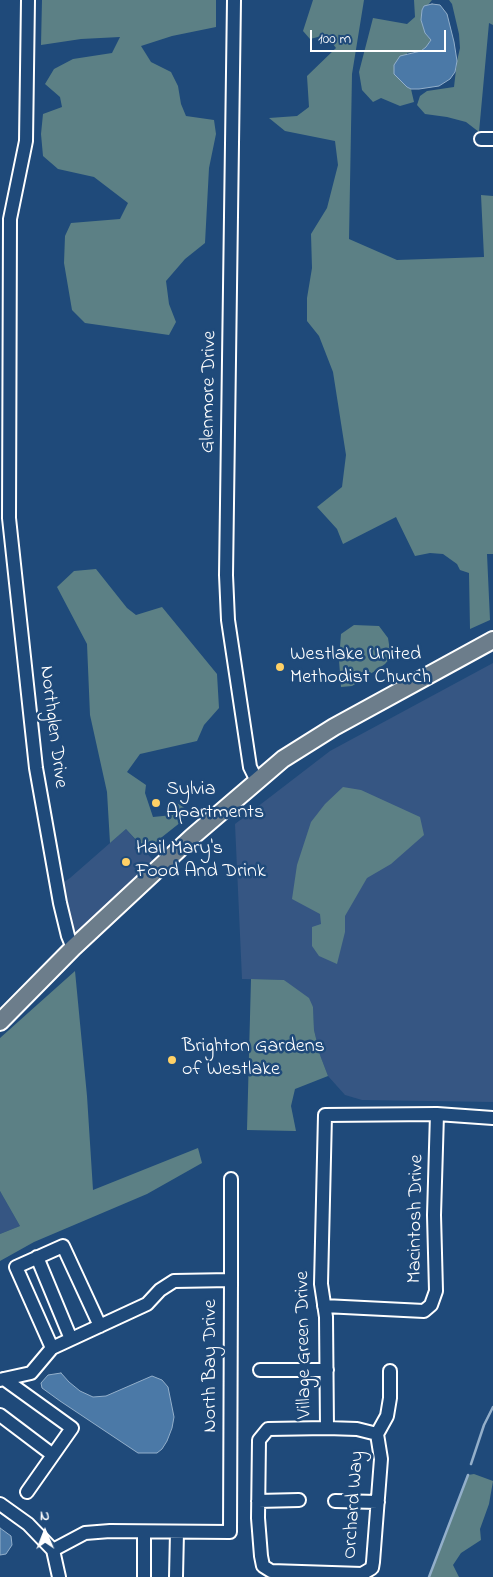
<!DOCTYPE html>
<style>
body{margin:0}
#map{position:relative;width:493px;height:1577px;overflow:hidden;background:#1f4a7a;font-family:"Indie Flower",sans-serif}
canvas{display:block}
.north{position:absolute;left:20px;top:1507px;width:50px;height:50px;-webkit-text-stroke:4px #1f4a7a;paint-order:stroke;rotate:359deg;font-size:14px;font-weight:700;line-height:20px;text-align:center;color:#fff}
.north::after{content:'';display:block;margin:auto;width:18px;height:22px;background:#fff;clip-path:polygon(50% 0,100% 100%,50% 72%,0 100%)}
.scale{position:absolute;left:310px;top:30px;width:136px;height:22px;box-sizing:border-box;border:2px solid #fff;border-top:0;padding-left:6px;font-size:15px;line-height:18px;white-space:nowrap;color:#fff;-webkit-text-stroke:4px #1f4a7a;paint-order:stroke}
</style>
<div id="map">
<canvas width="493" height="1577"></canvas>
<div class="north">N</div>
<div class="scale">100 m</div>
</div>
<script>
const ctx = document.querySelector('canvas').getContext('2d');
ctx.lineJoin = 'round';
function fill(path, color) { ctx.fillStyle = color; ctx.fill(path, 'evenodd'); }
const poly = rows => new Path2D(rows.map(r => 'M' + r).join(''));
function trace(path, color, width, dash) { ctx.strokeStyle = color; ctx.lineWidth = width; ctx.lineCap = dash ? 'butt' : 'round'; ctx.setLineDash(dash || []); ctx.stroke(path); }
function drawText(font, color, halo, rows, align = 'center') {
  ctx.font = font + ' "Indie Flower",sans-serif'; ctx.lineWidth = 5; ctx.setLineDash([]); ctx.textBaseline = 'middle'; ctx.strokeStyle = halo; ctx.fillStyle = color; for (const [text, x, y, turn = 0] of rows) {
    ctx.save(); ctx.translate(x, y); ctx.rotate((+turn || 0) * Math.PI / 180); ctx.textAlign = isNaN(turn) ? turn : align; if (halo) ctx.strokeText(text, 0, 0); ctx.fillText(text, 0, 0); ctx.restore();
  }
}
fill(poly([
 [493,663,493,1102,362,1100,345,1095,328,1076,320,1055,314,1030,313,1007,284,980,242,979,235,824,330,751],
 [126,829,157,865,70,948,52,890,70,878],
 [0,1191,20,1226,0,1234]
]), '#365683');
fill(poly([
 [42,0,216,0,216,27,172,36,141,46,151,62,171,72,178,86,181,104,186,116,214,120,216,134,209,168,205,243,185,259,166,281,169,304,176,322,169,335,85,323,72,310,64,263,65,236,71,223,120,219,128,203,94,177,58,169,43,156,41,134,43,114,62,107,60,97,45,84,54,69,73,59,112,53,120,37,81,39,41,45],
 [313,0,364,0,352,74,349,239,397,260,484,257,481,195,493,196,493,554,487,554,490,620,470,629,469,573,460,570,457,564,443,554,430,553,415,556,396,517,343,544,337,529,317,507,342,487,346,455,333,372,319,336,307,321,307,298,312,268,311,234,327,208,338,165,335,141,285,131,269,118,297,116,309,107,307,76,336,48,326,35,310,39,303,31],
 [414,0,432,0,428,5,424,6,422,10,421,20,425,33,431,40,426,48,421,51,407,53,407,87,411,89,414,102,400,106,381,98,373,102,362,90,359,72,373,18,407,24,415,17],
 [449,0,493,0,493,25,489,23,479,132,466,122,447,117,425,114,417,105,420,96,427,91,454,87,457,61,460,48,459,34,452,4],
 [96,569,127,608,136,615,162,607,217,674,219,708,204,725,197,741,140,754,127,772,146,785,145,793,153,817,173,815,177,803,189,811,181,822,157,841,147,852,126,829,110,843,107,792,90,715,87,644,57,587,74,571],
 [354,625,379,626,388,638,391,657,385,664,363,679,352,686,341,687,339,660,341,634],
 [343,787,361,790,420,817,424,835,391,864,367,878,345,916,345,932,337,964,319,956,312,946,312,927,321,924,320,914,292,899,297,865,311,822,325,804],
 [75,971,87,1096,93,1190,198,1148,202,1163,147,1194,34,1242,0,1261,0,1234,20,1226,0,1191,0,1038],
 [251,979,284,980,309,998,313,1007,314,1030,320,1055,328,1076,295,1089,291,1106,296,1131,247,1130],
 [474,1474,493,1481,489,1504,480,1529,481,1540,461,1553,453,1565,459,1577,429,1577,468,1475]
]), '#5c8085');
const water = poly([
 [432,4,440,5,447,14,454,42,457,61,455,72,450,79,439,86,419,89,411,89,407,87,394,74,394,65,400,56,421,51,426,47,431,40,425,33,421,20,422,10,424,6,432,4],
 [61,1373,69,1382,80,1391,93,1397,106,1396,152,1376,162,1380,168,1387,174,1417,172,1428,167,1441,162,1449,157,1453,138,1453,60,1401,42,1388,41,1383,48,1375,61,1373],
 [0,1528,11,1536,12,1545,6,1554,0,1555,0,1528]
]);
fill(water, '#4b79a7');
trace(water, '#93afca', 1);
trace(poly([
 [471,1464,484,1425,493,1407],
 [429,1577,468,1475]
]), '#93afca', 2.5);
const minor = poly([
 [28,0,26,141,10,219,9,518,36,768,60,903,68,936,73,948],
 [234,0,226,575,228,620,250,767,257,781],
 [481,139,493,139],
 [231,1179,231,1280],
 [37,1257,71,1339],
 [324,1306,424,1311,431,1305,436,1291,434,1215,437,1114],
 [52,1348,16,1267,63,1246,100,1326],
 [260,1370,327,1370],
 [4,1379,72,1428,27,1492],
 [0,1380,31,1373,52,1348,147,1304,160,1290,174,1281,231,1280,230,1532,110,1531,85,1533,53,1550],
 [0,1415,53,1455],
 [327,1428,326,1317,321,1284,325,1115,437,1114,493,1118],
 [377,1434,357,1429,327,1428,268,1429,259,1440,258,1518,261,1556,263,1566,271,1571,362,1574,372,1568,373,1562,381,1459,377,1434,387,1416,390,1398,390,1371],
 [258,1501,299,1500],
 [335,1501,378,1502],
 [0,1504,28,1524,53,1550,59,1577],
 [144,1532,144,1577],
 [176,1577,177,1532]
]);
const major = poly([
 [0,1022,73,948,192,837,283,759,334,727,493,640]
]);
trace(minor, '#fff', 16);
trace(major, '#fff', 20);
trace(minor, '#1f4a7a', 12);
trace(major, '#6c7d8b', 16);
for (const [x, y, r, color] of [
 [280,667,5,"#ffd166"],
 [156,803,5,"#ffd166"],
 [126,862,5,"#ffd166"],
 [172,1060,5,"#ffd166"]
]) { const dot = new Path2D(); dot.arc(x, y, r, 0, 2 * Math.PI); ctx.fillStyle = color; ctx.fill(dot); trace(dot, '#1f4a7a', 2); }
drawText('20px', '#fff', '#1f4a7a', [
 ["Glenmore Drive",210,392,-89],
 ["Northglen Drive",52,727,83],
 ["Macintosh Drive",417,1219,-89],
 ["Village Green Drive",305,1345,-91],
 ["North Bay Drive",212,1366,-90],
 ["Orchard Way",355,1505,-86]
]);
drawText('20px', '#fff', '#1f4a7a', [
 ["Westlake United",290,656],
 ["Methodist Church",290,679],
 ["Sylvia",166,791],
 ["Apartments",166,814],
 ["Hail Mary's",136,850],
 ["Food And Drink",136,873],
 ["Brighton Gardens",182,1048],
 ["of Westlake",182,1071]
], 'left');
</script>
